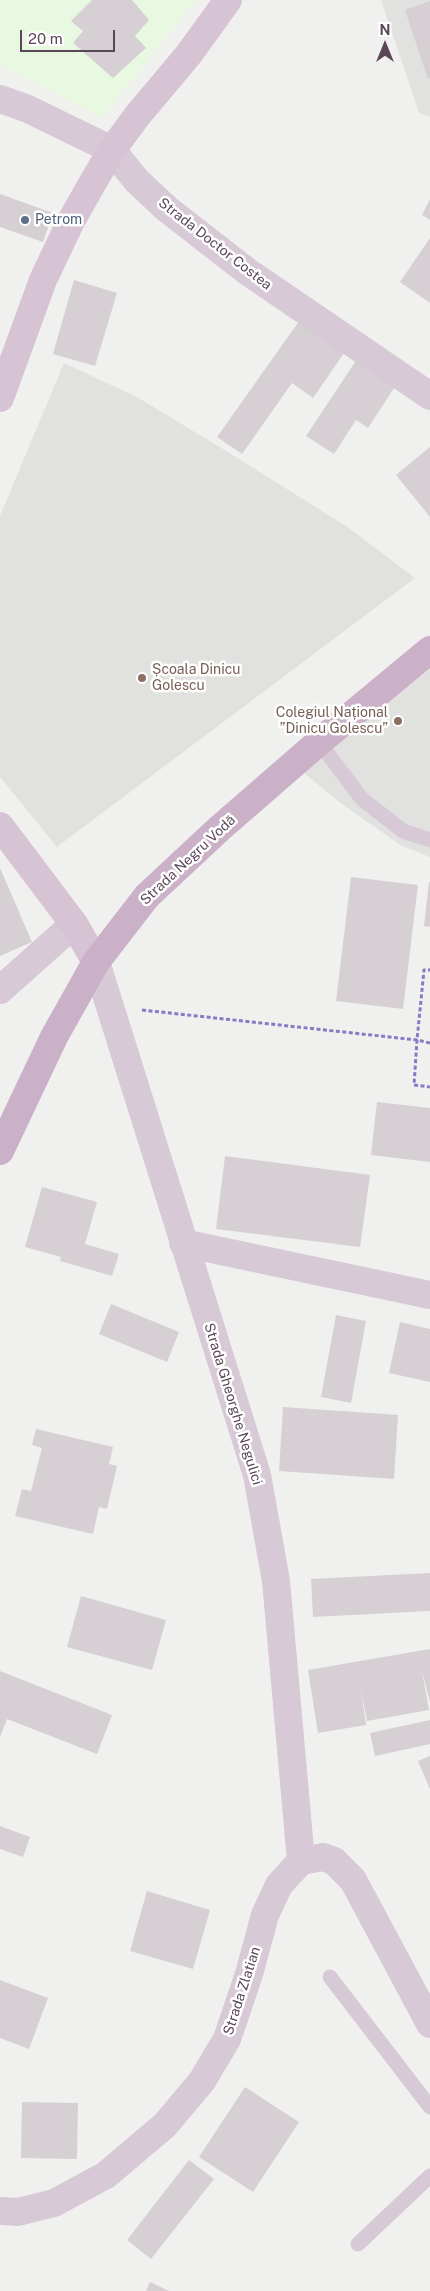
<!DOCTYPE html>
<meta charset="utf-8">
<style>
body{margin:0}
#map{position:relative;width:430px;height:2291px;overflow:hidden;background:#f0f1ef;font-family:"Public Sans",sans-serif}
canvas{display:block}
.north{position:absolute;left:360px;top:20px;width:50px;height:50px;-webkit-text-stroke:4px #fff;paint-order:stroke;rotate:0deg;font-size:14px;font-weight:700;line-height:20px;text-align:center;color:#5a4859}
.north::after{content:'';display:block;margin:auto;width:18px;height:22px;background:#5a4859;clip-path:polygon(50% 0,100% 100%,50% 72%,0 100%)}
.scale{position:absolute;left:20px;top:30px;width:95px;height:22px;box-sizing:border-box;border:2px solid #5a4859;border-top:0;padding-left:6px;font-size:15px;line-height:18px;white-space:nowrap;color:#5a4859;-webkit-text-stroke:4px #fff;paint-order:stroke}
</style>
<div id="map">
<canvas width="430" height="2291"></canvas>
<div class="north">N</div>
<div class="scale">20 m</div>
</div>
<script>
const ctx = document.querySelector('canvas').getContext('2d');
ctx.lineJoin = 'round';
function fill(path, color) { ctx.fillStyle = color; ctx.fill(path, 'evenodd'); }
const poly = rows => new Path2D(rows.map(r => 'M' + r).join(''));
function trace(path, color, width, dash) { ctx.strokeStyle = color; ctx.lineWidth = width; ctx.lineCap = dash ? 'butt' : 'round'; ctx.setLineDash(dash || []); ctx.stroke(path); }
function drawText(font, color, halo, rows, align = 'center') {
  ctx.font = font + ' "Public Sans",sans-serif'; ctx.lineWidth = 5; ctx.setLineDash([]); ctx.textBaseline = 'middle'; ctx.strokeStyle = halo; ctx.fillStyle = color; for (const [text, x, y, turn = 0] of rows) {
    ctx.save(); ctx.translate(x, y); ctx.rotate((+turn || 0) * Math.PI / 180); ctx.textAlign = isNaN(turn) ? turn : align; if (halo) ctx.strokeText(text, 0, 0); ctx.fillText(text, 0, 0); ctx.restore();
  }
}
fill(poly([
 [381,0,430,0,430,117,419,113],
 [64,363,137,397,223,449,349,528,415,578,57,847,0,777,0,516],
 [430,669,430,857,400,845,338,801,303,772]
]), '#e1e2e0');
fill(poly([
 [0,0,196,0,102,118,0,64]
]), '#e9f8e1');
fill(poly([
 [92,0,132,0,149,20,135,36,146,48,113,78,73,43,83,31,71,21],
 [430,1,430,78,428,79,405,10],
 [0,194,53,213,43,242,0,227],
 [430,199,430,220,422,215],
 [430,238,430,303,400,282],
 [74,280,117,293,95,366,53,354],
 [302,317,347,349,313,398,292,383,242,454,217,437],
 [359,356,398,382,368,428,356,420,334,454,306,436],
 [430,447,430,517,396,475],
 [0,868,32,942,0,956],
 [351,877,418,885,403,1009,336,1001],
 [429,882,430,882,430,927,424,926],
 [377,1102,430,1108,430,1162,371,1155],
 [225,1156,370,1175,360,1247,216,1229],
 [42,1187,97,1202,85,1244,119,1254,112,1276,60,1261,61,1257,25,1247],
 [111,1304,179,1332,167,1362,99,1334],
 [336,1315,366,1321,351,1403,321,1397],
 [400,1322,430,1329,430,1382,389,1373],
 [283,1407,398,1415,394,1479,279,1471],
 [36,1429,113,1447,109,1464,117,1466,107,1509,99,1507,93,1534,15,1516,22,1489,31,1491,42,1448,32,1445],
 [430,1573,430,1611,313,1617,311,1579],
 [81,1596,166,1620,152,1670,67,1647],
 [430,1649,430,1702,422,1671,429,1710,367,1721,361,1689,366,1725,318,1733,308,1670],
 [0,1671,112,1715,97,1754,7,1719,0,1737],
 [430,1720,430,1744,375,1756,370,1733],
 [430,1756,430,1789,418,1761],
 [0,1826,30,1837,23,1857,0,1849],
 [147,1891,210,1910,193,1969,130,1951],
 [0,1980,48,1998,29,2049,0,2038],
 [245,2087,299,2122,253,2192,199,2157],
 [22,2102,78,2103,77,2159,21,2158],
 [189,2160,214,2179,151,2259,127,2240],
 [150,2282,169,2291,146,2291]
]), '#d6cfd4');
trace(poly([
 [142,1010,417,1040,424,970,430,970],
 [430,1043,417,1040,414,1085,430,1087]
]), '#847cc5', 3, [4, 2.5]);
trace(poly([
 [319,742,362,799,403,831,430,840],
 [330,1977,430,2107],
 [358,2244,430,2176]
]), '#d7c9d6', 15);
trace(poly([
 [0,99,28,109,112,150,137,181,167,209,248,272,430,396],
 [96,962,257,1475,276,1581,301,1861],
 [0,990,74,924],
 [183,1243,430,1295],
 [0,2211,18,2212,54,2203,106,2175,165,2125,202,2081,227,2039,249,1974,265,1915,279,1885,301,1861,323,1857,334,1861,353,1880,430,2024]
]), '#d7c9d6', 28);
trace(poly([
 [0,398,43,280,71,221,93,182,112,150,137,116,189,54,228,0],
 [0,826,74,924,96,962]
]), '#d6c3d3', 28);
trace(poly([
 [0,1151,54,1037,96,962,147,896,220,828,319,742,430,650]
]), '#cbb1c8', 28);
for (const [x, y, r, color] of [
 [25,220,5,"#5c6f8a"],
 [142,678,5,"#8d6e63"],
 [398,721,5,"#8d6e63"]
]) { const dot = new Path2D(); dot.arc(x, y, r, 0, 2 * Math.PI); ctx.fillStyle = color; ctx.fill(dot); trace(dot, '#fff', 2); }
drawText('14px', '#4e5e75', '#fff', [
 ["Petrom",35,220]
], 'left');
drawText('14px', '#5a4859', '#fff', [
 ["Strada Doctor Costea",215,244,38],
 ["Strada Negru Vodă",188,860,-43],
 ["Strada Gheorghe Negulici",233,1404,73],
 ["Strada Zlatian",242,1991,-72]
]);
drawText('14px', '#785e54', '#fff', [
 ["Școala Dinicu",152,670],
 ["Golescu",152,686],
 ["Colegiul Național",388,713,"right"],
 ["”Dinicu Golescu”",388,729,"right"]
], 'left');
</script>
